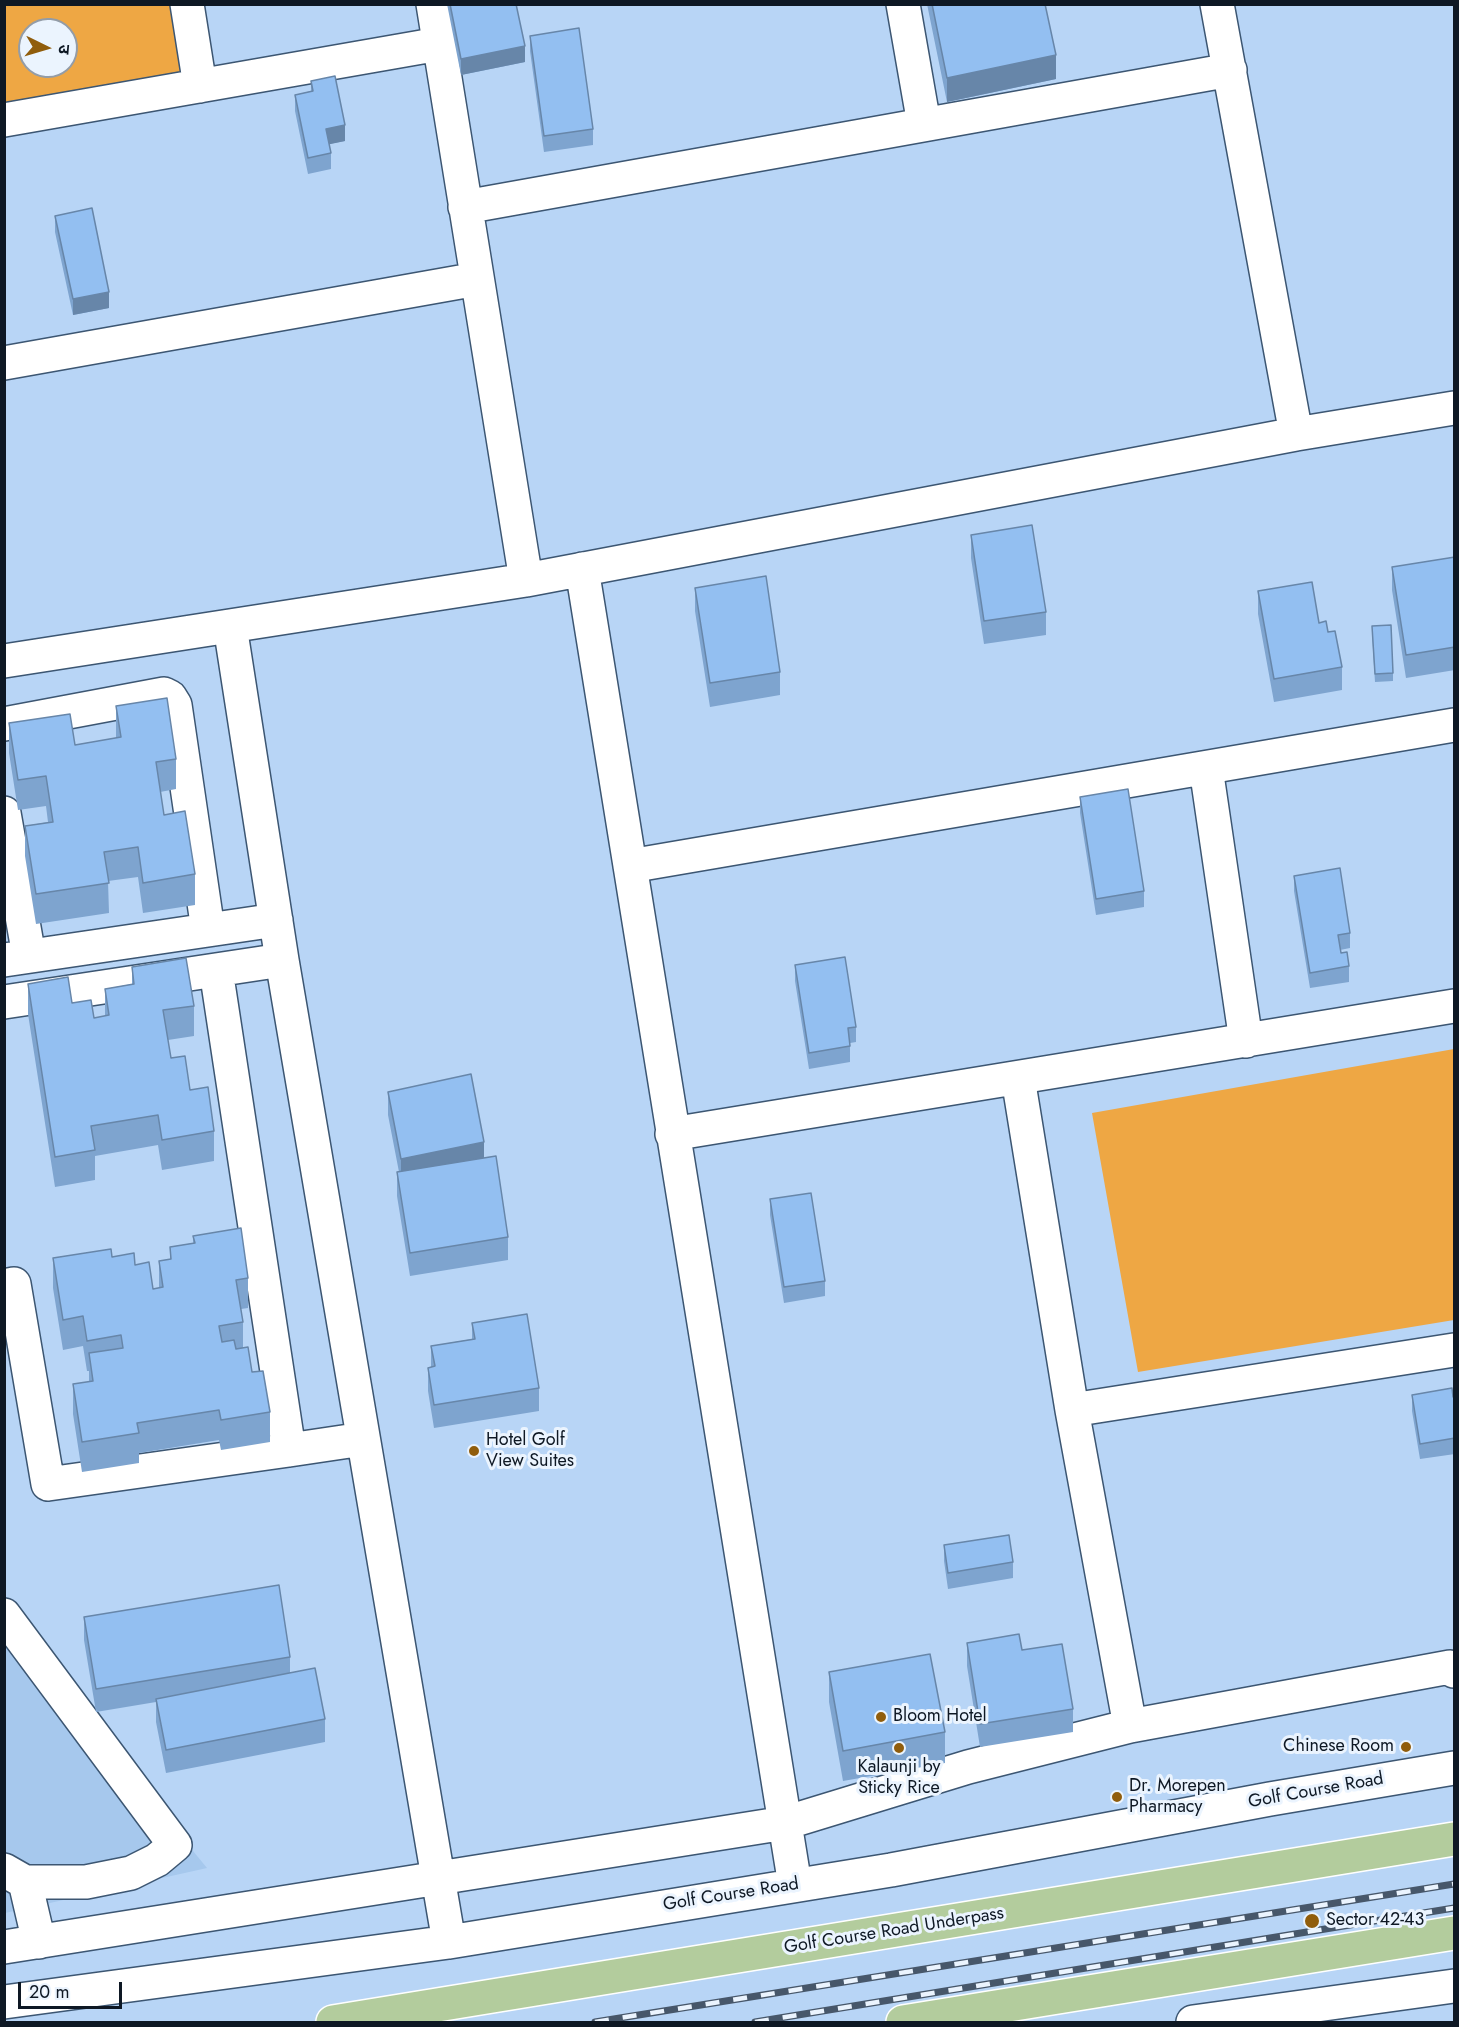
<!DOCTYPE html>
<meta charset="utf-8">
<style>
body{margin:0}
#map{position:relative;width:1459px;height:2027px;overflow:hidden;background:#b8d5f6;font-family:Jost,"Noto Sans Devanagari",sans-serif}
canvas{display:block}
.frame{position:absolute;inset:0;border:6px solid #0e1824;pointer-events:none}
.north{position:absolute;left:18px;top:18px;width:60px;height:60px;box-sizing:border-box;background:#ebf4fe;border:2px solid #939ca7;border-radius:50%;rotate:95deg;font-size:16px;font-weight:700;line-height:24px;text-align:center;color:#0e1824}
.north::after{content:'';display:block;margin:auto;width:21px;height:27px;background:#905d0c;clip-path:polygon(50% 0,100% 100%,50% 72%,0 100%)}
.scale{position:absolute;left:18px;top:1982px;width:104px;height:27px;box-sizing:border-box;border:3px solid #0e1824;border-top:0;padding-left:8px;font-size:18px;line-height:21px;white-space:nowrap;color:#0e1824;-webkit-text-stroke:4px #ebf4fe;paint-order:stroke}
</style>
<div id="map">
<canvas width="1459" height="2027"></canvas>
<div class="frame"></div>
<div class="north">उ</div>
<div class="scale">20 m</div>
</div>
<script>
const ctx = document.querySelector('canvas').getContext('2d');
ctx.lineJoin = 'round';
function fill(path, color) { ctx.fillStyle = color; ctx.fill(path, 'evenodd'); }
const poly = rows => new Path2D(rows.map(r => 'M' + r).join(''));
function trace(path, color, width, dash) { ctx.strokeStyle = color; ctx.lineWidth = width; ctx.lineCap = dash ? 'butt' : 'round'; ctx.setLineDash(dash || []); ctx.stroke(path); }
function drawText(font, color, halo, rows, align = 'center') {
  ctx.font = font + ' Jost,sans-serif'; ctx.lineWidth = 6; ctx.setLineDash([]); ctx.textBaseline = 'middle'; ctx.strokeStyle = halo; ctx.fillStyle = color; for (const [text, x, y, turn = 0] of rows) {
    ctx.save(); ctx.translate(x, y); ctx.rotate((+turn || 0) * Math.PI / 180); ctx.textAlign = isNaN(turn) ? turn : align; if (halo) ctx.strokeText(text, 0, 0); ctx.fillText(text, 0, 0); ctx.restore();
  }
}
fill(poly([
 [5,1622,207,1868,5,1913]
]), '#a6c8ed');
fill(poly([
 [5,5,175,5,186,74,5,106],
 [30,30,66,30,66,66,30,66],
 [1454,1049,1454,1320,1138,1372,1092,1113]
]), '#eea744');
const minor = poly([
 [187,4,200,86],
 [433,4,526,580],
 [903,4,924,124],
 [1217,4,1296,434],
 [4,120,439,44],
 [465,207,1230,70],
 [4,363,477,279],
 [582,569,795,1885],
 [230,626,282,960,449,1942],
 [4,661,526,580,1296,434,1454,408],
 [4,724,164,694,170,697,175,705,208,930],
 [1206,768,1246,1041],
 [4,813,29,956],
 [630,866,1454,725],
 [4,960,276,920],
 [4,1002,282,960],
 [1018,1078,1072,1410,1130,1726],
 [672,1134,1454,1006],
 [4,1286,14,1284,48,1484,289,1450,216,970],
 [1072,1410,1454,1350],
 [289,1450,363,1439],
 [4,1615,175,1845,157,1860,131,1873,86,1882,25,1882,4,1870],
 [25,1882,39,1942],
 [4,1947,785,1823,968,1767,1130,1726,1450,1667,1454,1671],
 [4,2002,449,1942,891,1870,1270,1799,1454,1768],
 [1193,2022,1454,1986]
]);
const major = poly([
 [333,2022,1454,1839],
 [903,2022,1454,1933]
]);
trace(minor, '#3c5672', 36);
trace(major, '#fff', 36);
trace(minor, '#fff', 33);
trace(major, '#b3cc9d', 33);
const rail = poly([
 [595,2022,1454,1884],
 [755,2022,1454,1908]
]);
trace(rail, '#47576a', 7);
trace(rail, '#ebf4fe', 4.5, [14]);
fill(poly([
 [447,4,516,4,525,62,461,75],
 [927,4,1045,4,1056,79,947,102],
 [530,36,593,129,593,145,544,152,530,51],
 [311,81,345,141,329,144,331,153,331,169,308,174,295,111,295,95,311,91],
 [55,216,109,308,73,315,55,232],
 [971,535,1046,612,1046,635,984,644,971,558],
 [1455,557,1455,670,1406,678,1392,590,1392,567],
 [695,588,780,672,780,695,710,707,695,611],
 [1258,591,1319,623,1328,632,1342,667,1342,690,1274,702,1258,614],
 [1372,634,1393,673,1393,681,1375,682],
 [116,706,176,759,176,789,160,792,164,815,195,874,195,905,143,913,138,877,108,881,109,913,36,924,25,856,25,826,48,822,46,806,18,810,9,753,9,723,75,745,116,738],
 [1080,797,1144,891,1144,907,1096,915,1080,813],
 [1294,876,1350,933,1350,948,1340,950,1341,953,1349,966,1349,982,1310,988,1294,891],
 [795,965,856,1027,856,1042,850,1043,850,1062,809,1069,795,981],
 [132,967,194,1006,194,1036,168,1040,171,1058,214,1131,214,1161,162,1170,158,1145,95,1156,95,1180,55,1187,28,1014,28,984,72,1003,94,1018,105,1016,105,989,132,984],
 [388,1092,484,1158,508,1237,508,1260,410,1276,397,1196,397,1172,399,1172,388,1115],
 [770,1199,825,1281,825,1296,784,1303,770,1215],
 [193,1236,248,1278,248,1308,241,1309,243,1322,243,1348,252,1372,270,1412,270,1442,221,1450,219,1440,139,1453,139,1463,82,1472,73,1414,73,1384,89,1382,89,1371,87,1371,83,1346,63,1350,53,1288,53,1258,112,1257,135,1265,153,1289,159,1288,159,1261,170,1259,170,1247,193,1243],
 [472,1323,539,1388,539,1411,434,1428,428,1391,428,1368,431,1367,431,1346,472,1339],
 [1412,1395,1455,1397,1455,1454,1420,1459,1412,1411],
 [944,1545,1013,1562,1013,1578,948,1589,944,1561],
 [84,1617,290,1657,290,1673,325,1719,325,1742,166,1773,156,1722,156,1702,96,1712,84,1640],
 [967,1643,1022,1650,1073,1709,1073,1732,980,1747,967,1666],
 [829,1672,945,1732,945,1763,843,1781,829,1702]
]), '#7ea4cf');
fill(poly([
 [525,46,525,62,461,75,461,59],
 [1056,55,1056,79,947,102,947,78],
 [345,125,345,141,326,145,326,129],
 [109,292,109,308,73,315,73,299],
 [484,1142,484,1165,401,1182,401,1159]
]), '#6786a9');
const building = poly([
 [450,4,516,4,525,46,461,59,450,4],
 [932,4,1045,4,1056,55,947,78,932,4],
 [579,28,593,129,544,136,530,36,579,28],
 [335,76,345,125,326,129,331,153,308,158,295,95,313,91,311,81,335,76],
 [92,208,109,292,73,299,55,216,92,208],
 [1032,525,1046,612,984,621,971,535,1032,525],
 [1455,557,1455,647,1406,655,1392,567,1455,557],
 [766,576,780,672,710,683,695,588,766,576],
 [1312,582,1319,623,1326,621,1328,632,1335,631,1342,667,1274,679,1258,591,1312,582],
 [1391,625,1393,673,1375,674,1372,626,1391,625],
 [167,698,176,759,156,762,164,815,185,811,195,874,143,883,138,847,104,852,109,883,36,894,25,826,53,822,46,776,18,780,9,723,70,714,75,745,121,737,116,706,167,698],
 [1128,789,1144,891,1096,899,1080,797,1128,789],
 [1340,868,1350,933,1338,935,1341,953,1347,952,1349,966,1310,973,1294,876,1340,868],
 [845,957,856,1027,848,1028,850,1046,809,1053,795,965,845,957],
 [186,958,194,1006,163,1010,171,1058,185,1056,190,1090,208,1087,214,1131,162,1140,158,1115,91,1126,95,1150,55,1157,28,984,68,977,72,1003,91,1000,94,1018,109,1015,105,989,134,984,132,967,186,958],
 [471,1074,484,1142,401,1159,388,1092,471,1074],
 [496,1156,508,1237,410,1253,397,1172,496,1156],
 [811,1193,825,1281,784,1287,770,1199,811,1193],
 [241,1228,248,1278,236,1280,243,1322,219,1326,222,1342,234,1340,236,1349,248,1347,252,1372,263,1371,270,1412,221,1420,219,1410,137,1423,139,1433,82,1442,73,1384,93,1381,89,1353,123,1348,121,1335,87,1341,83,1316,63,1320,53,1258,111,1249,112,1257,134,1253,135,1265,149,1262,153,1289,163,1287,159,1261,171,1259,170,1247,195,1243,193,1236,241,1228],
 [527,1314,539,1388,434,1405,428,1368,435,1366,431,1346,475,1339,472,1323,527,1314],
 [1452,1388,1453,1397,1455,1397,1455,1438,1420,1444,1412,1395,1452,1388],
 [1009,1535,1013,1562,948,1573,944,1545,1009,1535],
 [279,1585,290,1657,96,1689,84,1617,279,1585],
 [1019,1634,1022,1650,1062,1644,1073,1709,980,1724,967,1643,1019,1634],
 [930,1654,945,1732,843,1751,829,1672,930,1654],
 [315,1668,325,1719,166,1750,156,1699,315,1668]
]);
fill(building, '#93bff1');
trace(building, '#6786a9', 1.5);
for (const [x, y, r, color] of [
 [474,1451,6,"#905d0c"],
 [881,1717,6,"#905d0c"],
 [1406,1747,6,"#905d0c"],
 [899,1748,6,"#905d0c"],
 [1117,1797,6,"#905d0c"],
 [1312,1921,8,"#905d0c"]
]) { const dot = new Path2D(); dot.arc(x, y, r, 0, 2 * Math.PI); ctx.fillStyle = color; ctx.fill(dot); trace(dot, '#ebf4fe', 2); }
drawText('18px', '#0e1824', '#ebf4fe', [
 ["Hotel Golf",486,1441],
 ["View Suites",486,1462],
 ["Bloom Hotel",893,1717],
 ["Chinese Room",1394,1747,"right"],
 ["Kalaunji by",899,1768,"center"],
 ["Sticky Rice",899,1789,"center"],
 ["Dr. Morepen",1129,1787],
 ["Pharmacy",1129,1808],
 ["Sector 42-43",1326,1921]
], 'left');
drawText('18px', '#0e1824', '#ebf4fe', [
 ["Golf Course Road",1316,1791,-10],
 ["Golf Course Road",731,1895,-9],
 ["Golf Course Road Underpass",894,1931,-9]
]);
</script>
